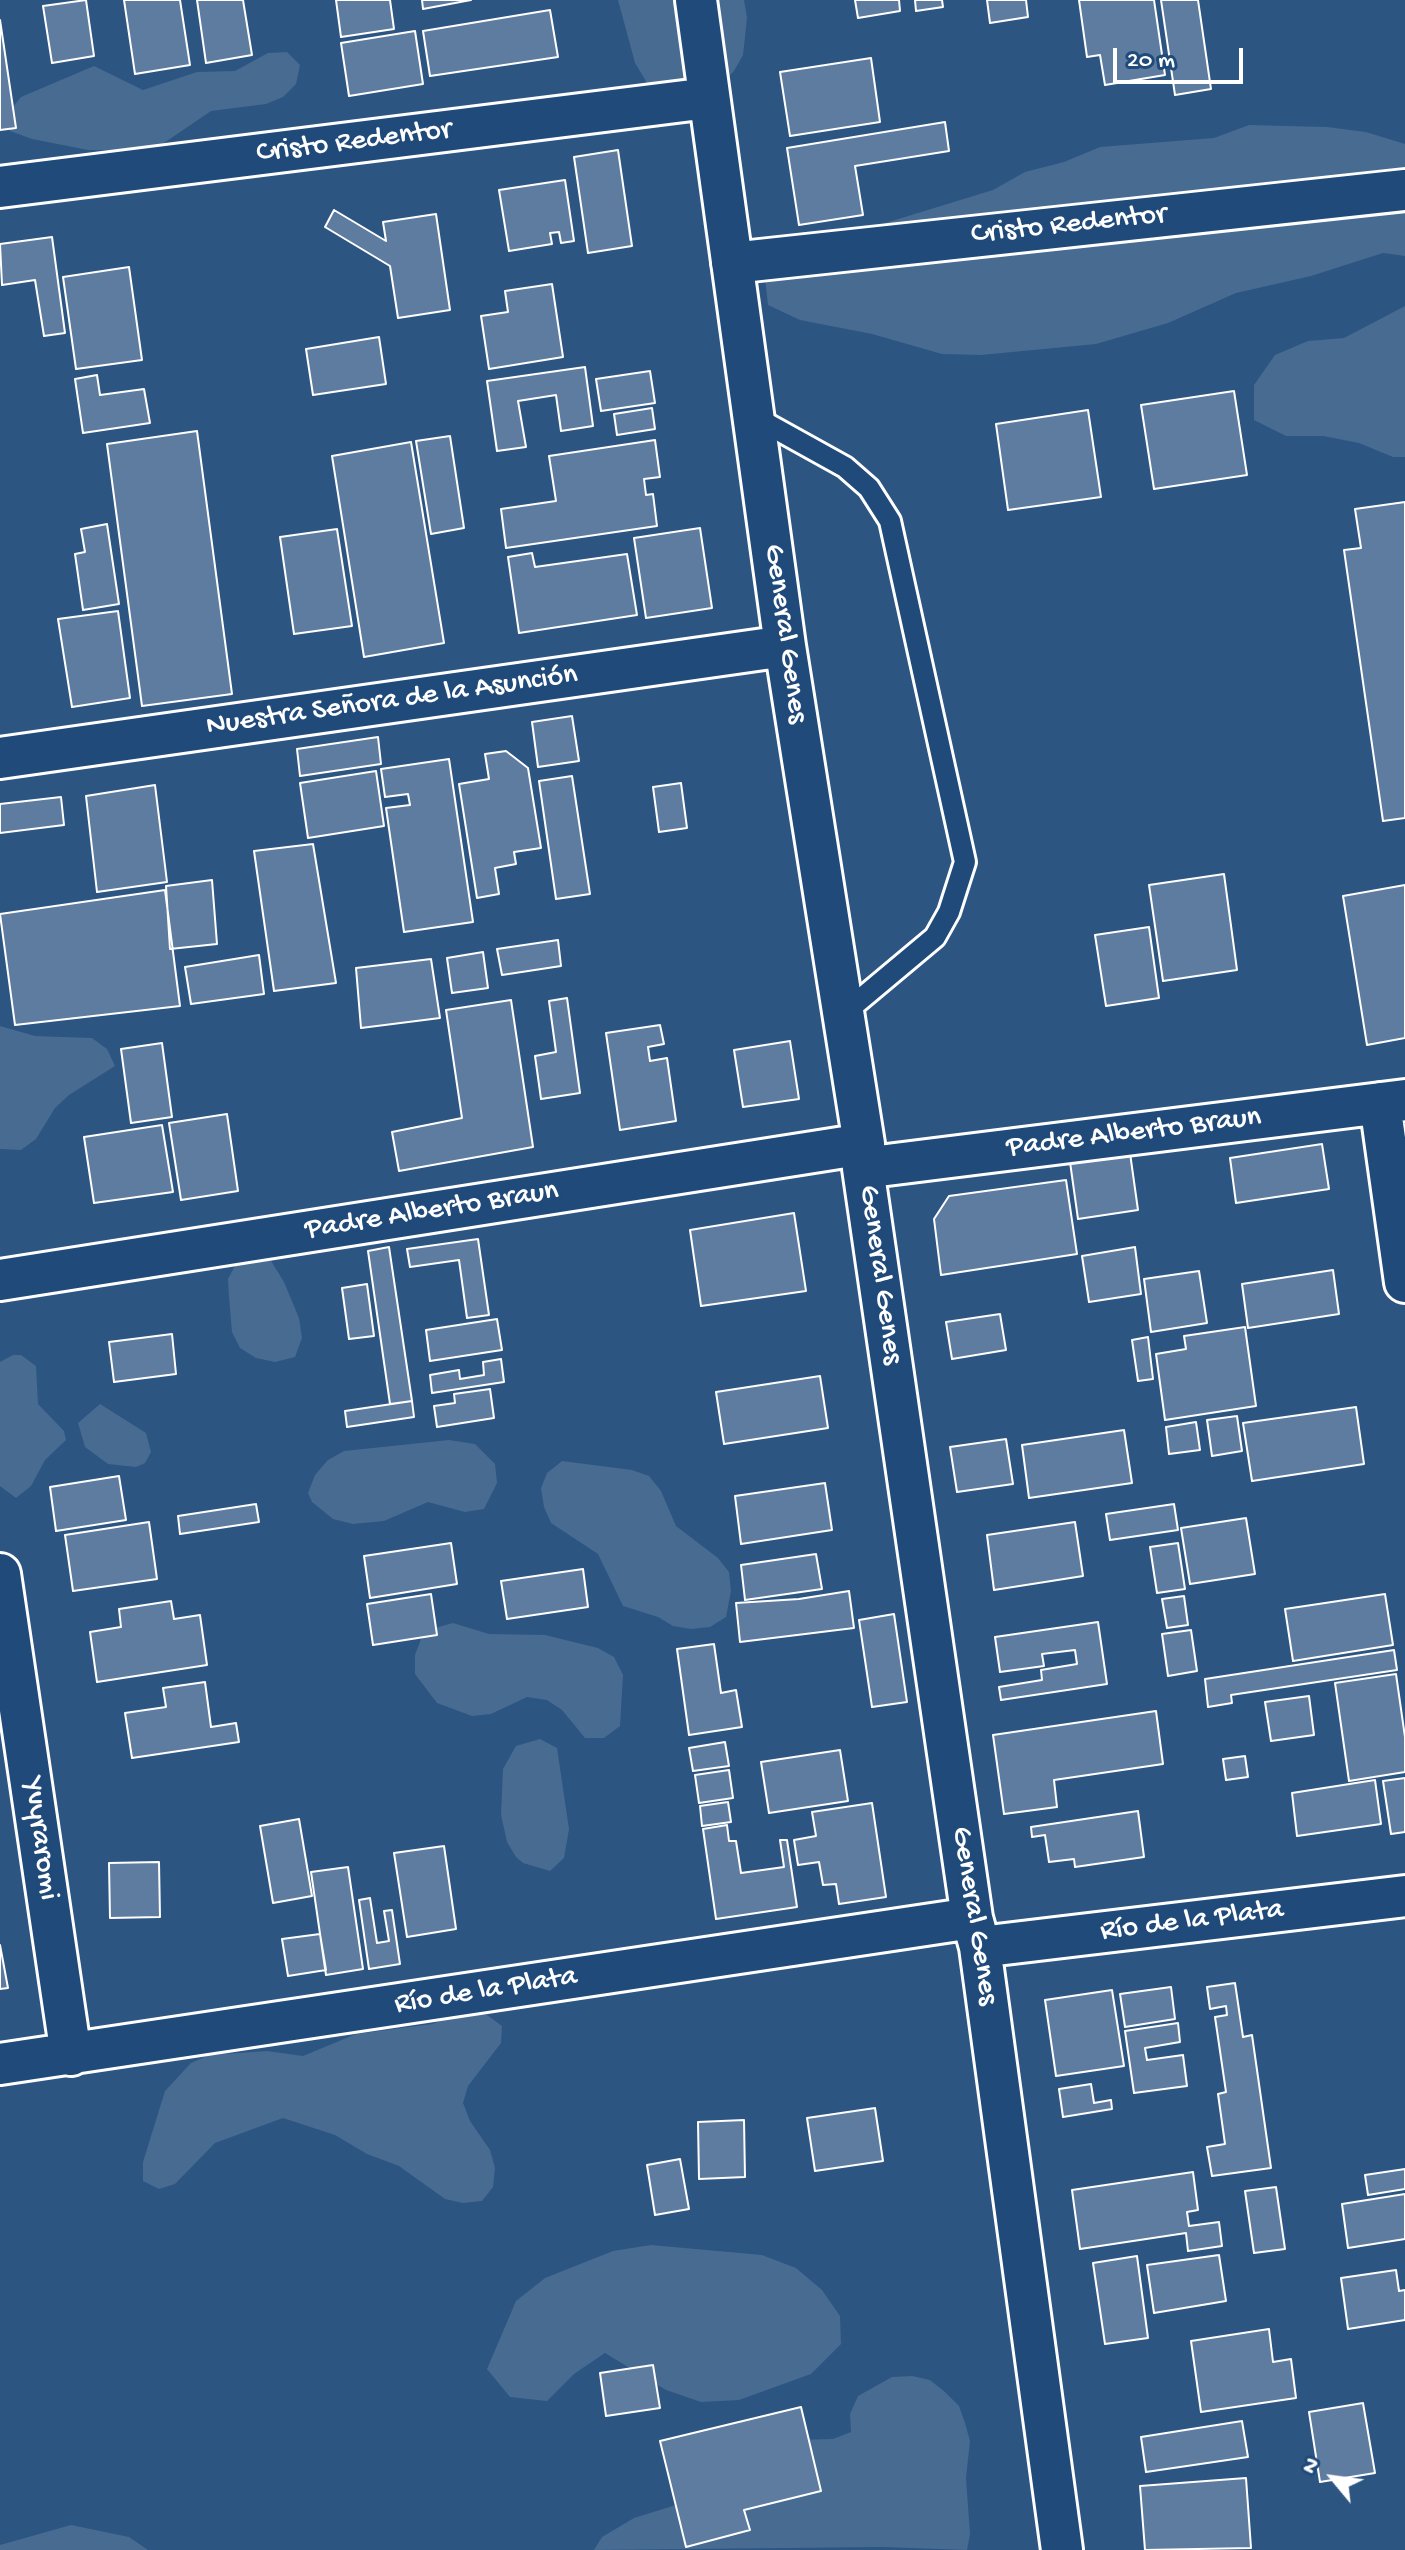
<!DOCTYPE html>
<meta charset="utf-8">
<style>
body{margin:0}
#map{position:relative;width:1405px;height:2550px;overflow:hidden;background:#2c5582;font-family:"Gochi Hand",sans-serif}
canvas{display:block}
.north{position:absolute;left:1293px;top:2438px;width:80px;height:80px;-webkit-text-stroke:6px #1f4a7a;paint-order:stroke;rotate:299deg;font-size:22px;font-weight:700;line-height:32px;text-align:center;color:#fff}
.north::after{content:'';display:block;margin:auto;width:28px;height:36px;background:#fff;clip-path:polygon(50% 0,100% 100%,50% 72%,0 100%)}
.scale{position:absolute;left:1113px;top:48px;width:130px;height:36px;box-sizing:border-box;border:4px solid #fff;border-top:0;padding-left:10px;font-size:24px;line-height:28px;white-space:nowrap;color:#fff;-webkit-text-stroke:6px #1f4a7a;paint-order:stroke}
</style>
<div id="map">
<canvas width="1405" height="2550"></canvas>
<div class="north">N</div>
<div class="scale">20 m</div>
</div>
<script>
const ctx = document.querySelector('canvas').getContext('2d');
ctx.lineJoin = 'round';
function fill(path, color) { ctx.fillStyle = color; ctx.fill(path, 'evenodd'); }
const poly = rows => new Path2D(rows.map(r => 'M' + r).join(''));
function trace(path, color, width, dash) { ctx.strokeStyle = color; ctx.lineWidth = width; ctx.lineCap = dash ? 'butt' : 'round'; ctx.setLineDash(dash || []); ctx.stroke(path); }
function drawText(font, color, halo, rows, align = 'center') {
  ctx.font = font + ' "Gochi Hand",sans-serif'; ctx.lineWidth = 6; ctx.setLineDash([]); ctx.textBaseline = 'middle'; ctx.strokeStyle = halo; ctx.fillStyle = color; for (const [text, x, y, turn = 0] of rows) {
    ctx.save(); ctx.translate(x, y); ctx.rotate((+turn || 0) * Math.PI / 180); ctx.textAlign = isNaN(turn) ? turn : align; if (halo) ctx.strokeText(text, 0, 0); ctx.fillText(text, 0, 0); ctx.restore();
  }
}
fill(poly([
 [618,0,744,0,747,18,743,55,734,71,708,98,655,96,635,63],
 [287,52,300,65,296,84,283,97,266,104,211,111,164,143,145,150,88,150,32,139,10,131,9,112,21,97,94,66,143,90,197,72,235,71,268,53],
 [1249,125,1327,127,1366,132,1405,144,1405,256,1383,253,1311,276,1236,293,1168,323,1096,344,981,355,942,354,872,334,800,320,768,305,764,268,851,246,882,224,993,190,1025,172,1064,162,1100,147,1214,138],
 [1405,306,1405,457,1393,457,1359,443,1323,436,1286,436,1254,420,1254,385,1275,355,1308,341,1344,338],
 [0,1026,35,1036,92,1038,107,1049,115,1066,69,1095,55,1108,36,1139,21,1150,0,1149],
 [268,1256,284,1282,299,1318,302,1338,295,1357,275,1362,256,1358,240,1348,232,1332,229,1297,228,1279,237,1262],
 [13,1355,21,1355,36,1366,38,1404,64,1431,66,1440,45,1460,31,1486,16,1498,0,1486,0,1362],
 [100,1404,146,1433,151,1452,145,1463,136,1467,108,1464,85,1447,78,1423],
 [449,1440,475,1444,495,1464,497,1483,484,1509,465,1512,428,1502,384,1521,353,1524,333,1519,312,1502,308,1493,315,1475,328,1460,344,1451],
 [562,1461,632,1470,649,1476,661,1491,676,1526,718,1558,729,1572,731,1591,726,1617,710,1627,691,1629,673,1626,658,1617,623,1606,598,1554,551,1523,544,1507,541,1488,547,1473],
 [453,1623,489,1634,545,1635,598,1648,614,1657,623,1675,620,1726,604,1738,585,1738,562,1710,547,1700,527,1697,491,1714,472,1716,437,1703,415,1674,415,1655,421,1639,435,1628],
 [540,1739,557,1748,569,1829,564,1858,550,1871,523,1863,516,1857,507,1842,501,1815,503,1769,516,1746],
 [468,2012,487,2015,502,2026,501,2043,468,2086,463,2103,470,2121,490,2150,495,2168,493,2187,482,2201,463,2203,445,2199,399,2166,367,2154,335,2135,283,2118,215,2143,175,2184,159,2189,143,2181,143,2162,165,2091,191,2063,209,2055,267,2051,303,2056,356,2034,432,2024],
 [651,2245,762,2255,796,2268,822,2290,840,2316,841,2344,811,2374,739,2400,701,2402,666,2390,605,2353,574,2374,547,2401,510,2397,487,2369,516,2301,545,2278,613,2251],
 [912,2376,930,2380,945,2392,959,2406,965,2423,970,2441,966,2478,970,2534,967,2550,881,2547,594,2550,602,2537,634,2518,692,2500,795,2440,833,2439,851,2432,850,2414,858,2396,892,2377],
 [71,2525,129,2537,148,2550,0,2550,0,2545]
]), '#486b92');
const building = poly([
 [86,0,94,56,52,63,43,6,86,0],
 [124,0,180,0,190,65,135,74,124,0],
 [197,0,243,0,252,55,206,63,197,0],
 [336,0,390,0,394,29,341,37,336,0],
 [422,0,471,0,423,9,422,0],
 [855,0,899,0,900,11,858,18,855,0],
 [915,0,942,0,943,7,916,11,915,0],
 [987,0,1026,0,1028,17,990,23,987,0],
 [1079,0,1154,0,1165,75,1105,85,1100,55,1087,57,1079,0],
 [1161,0,1198,0,1211,89,1175,95,1161,0],
 [550,10,558,57,430,76,423,31,550,10],
 [0,20,16,128,0,130,0,20],
 [415,31,423,84,349,96,341,43,415,31],
 [871,58,880,122,790,136,780,72,871,58],
 [945,122,949,151,855,166,863,215,799,225,787,148,945,122],
 [618,150,632,246,588,253,574,157,618,150],
 [565,180,574,241,561,243,559,232,550,233,552,244,509,251,499,190,565,180],
 [334,210,386,241,383,222,436,214,450,310,398,318,390,266,325,227,334,210],
 [52,237,65,333,44,336,35,280,2,285,0,244,52,237],
 [129,267,142,360,76,369,63,277,129,267],
 [552,284,563,357,489,369,481,316,508,312,505,291,552,284],
 [379,337,386,384,313,395,306,349,379,337],
 [585,367,593,426,561,431,556,395,518,401,526,447,497,451,487,381,585,367],
 [650,371,655,403,601,411,596,379,650,371],
 [97,375,100,395,144,389,150,423,83,433,75,379,97,375],
 [1234,391,1247,475,1154,489,1141,405,1234,391],
 [652,408,655,429,617,435,614,414,652,408],
 [1088,410,1101,497,1008,510,996,424,1088,410],
 [197,431,232,694,142,706,107,444,197,431],
 [450,436,464,528,431,534,416,441,450,436],
 [655,440,660,477,644,479,646,495,653,494,657,526,506,548,501,509,556,501,549,456,655,440],
 [411,442,444,643,364,657,332,456,411,442],
 [1405,502,1405,818,1383,821,1344,550,1361,548,1355,509,1405,502],
 [107,524,119,604,83,610,75,554,85,552,81,529,107,524],
 [700,528,712,608,646,618,634,538,700,528],
 [337,529,352,626,294,634,280,537,337,529],
 [532,553,535,567,627,554,637,615,519,633,508,557,532,553],
 [118,611,130,698,72,707,58,619,118,611],
 [572,716,579,761,538,767,532,722,572,716],
 [378,737,381,764,300,776,297,749,378,737],
 [506,751,528,768,541,848,514,852,516,864,495,868,499,894,477,898,459,784,489,779,485,754,506,751],
 [449,759,473,922,404,932,386,808,410,805,408,794,385,797,381,769,449,759],
 [376,771,384,826,308,838,300,783,376,771],
 [572,776,590,894,556,899,539,781,572,776],
 [681,783,687,828,659,832,653,787,681,783],
 [155,785,167,882,97,892,86,796,155,785],
 [61,797,64,825,0,833,0,804,61,797],
 [313,844,336,983,274,991,254,851,313,844],
 [1224,874,1237,970,1163,981,1149,885,1224,874],
 [212,880,217,944,170,949,166,886,212,880],
 [1405,885,1405,1038,1367,1045,1343,896,1405,885],
 [165,890,180,1006,15,1025,0,914,165,890],
 [1149,927,1159,998,1106,1006,1095,935,1149,927],
 [558,940,561,966,502,975,497,949,558,940],
 [483,952,488,988,452,993,447,958,483,952],
 [259,955,264,994,191,1004,185,967,259,955],
 [431,959,440,1018,361,1028,356,968,431,959],
 [567,998,580,1093,541,1099,535,1056,556,1052,549,1001,567,998],
 [511,1000,533,1147,399,1171,392,1132,462,1118,446,1010,511,1000],
 [660,1025,664,1044,648,1047,650,1061,667,1058,676,1121,620,1130,606,1033,660,1025],
 [790,1041,799,1099,743,1107,734,1050,790,1041],
 [162,1043,172,1117,131,1123,121,1049,162,1043],
 [227,1114,238,1191,181,1200,169,1123,227,1114],
 [162,1125,173,1192,94,1203,84,1137,162,1125],
 [1322,1144,1329,1189,1236,1203,1230,1158,1322,1144],
 [1130,1153,1138,1210,1078,1219,1070,1162,1130,1153],
 [1066,1180,1077,1254,941,1275,934,1219,949,1196,1066,1180],
 [794,1213,806,1291,701,1306,690,1230,794,1213],
 [478,1239,489,1315,467,1318,459,1260,410,1267,407,1249,478,1239],
 [389,1247,412,1401,390,1404,368,1251,389,1247],
 [1135,1247,1141,1294,1089,1302,1082,1256,1135,1247],
 [1333,1270,1339,1314,1248,1328,1242,1284,1333,1270],
 [1199,1271,1207,1323,1151,1332,1144,1279,1199,1271],
 [367,1284,374,1336,349,1339,342,1288,367,1284],
 [1000,1314,1006,1350,952,1359,946,1322,1000,1314],
 [497,1319,502,1350,430,1361,426,1330,497,1319],
 [1245,1327,1256,1406,1165,1420,1156,1354,1186,1349,1184,1336,1245,1327],
 [172,1334,176,1374,114,1382,109,1342,172,1334],
 [1148,1337,1153,1379,1138,1381,1132,1340,1148,1337],
 [501,1359,504,1382,432,1393,430,1375,459,1370,460,1379,484,1375,483,1362,501,1359],
 [820,1376,828,1428,724,1444,716,1392,820,1376],
 [490,1389,494,1418,437,1427,434,1406,455,1403,454,1394,490,1389],
 [412,1401,414,1417,347,1427,345,1411,412,1401],
 [1356,1407,1364,1464,1252,1481,1243,1423,1356,1407],
 [1237,1416,1242,1451,1212,1456,1207,1420,1237,1416],
 [1196,1422,1200,1450,1169,1454,1166,1427,1196,1422],
 [1124,1430,1132,1483,1029,1498,1022,1445,1124,1430],
 [1006,1439,1013,1484,957,1492,950,1447,1006,1439],
 [119,1476,126,1520,56,1531,50,1487,119,1476],
 [825,1483,832,1530,741,1544,735,1496,825,1483],
 [256,1504,259,1522,180,1534,178,1516,256,1504],
 [1174,1504,1178,1530,1110,1540,1106,1514,1174,1504],
 [1246,1518,1255,1574,1190,1584,1181,1528,1246,1518],
 [149,1522,157,1579,73,1591,65,1535,149,1522],
 [1075,1522,1083,1576,994,1590,987,1535,1075,1522],
 [451,1543,457,1584,370,1598,364,1556,451,1543],
 [1178,1543,1185,1589,1157,1593,1150,1547,1178,1543],
 [816,1554,822,1589,745,1600,741,1565,816,1554],
 [583,1569,588,1607,507,1619,501,1581,583,1569],
 [849,1591,854,1628,740,1642,736,1603,799,1599,849,1591],
 [431,1594,437,1635,373,1645,367,1604,431,1594],
 [1385,1594,1393,1645,1293,1661,1285,1609,1385,1594],
 [1184,1596,1188,1625,1167,1628,1162,1599,1184,1596],
 [171,1601,174,1619,200,1615,207,1665,97,1682,90,1632,121,1627,119,1609,171,1601],
 [894,1614,907,1702,872,1707,859,1620,894,1614],
 [1098,1622,1107,1684,1001,1700,999,1687,1042,1680,1041,1670,1077,1664,1075,1650,1042,1654,1044,1666,1000,1672,995,1637,1098,1622],
 [1191,1630,1197,1671,1168,1676,1162,1634,1191,1630],
 [714,1644,721,1693,736,1690,742,1727,689,1735,677,1649,714,1644],
 [1394,1650,1397,1670,1231,1695,1232,1703,1208,1707,1205,1679,1394,1650],
 [1396,1674,1405,1737,1405,1772,1349,1781,1335,1683,1396,1674],
 [205,1682,211,1727,236,1723,239,1742,132,1758,125,1713,166,1707,163,1688,205,1682],
 [1309,1696,1314,1735,1271,1741,1265,1702,1309,1696],
 [1156,1711,1163,1764,1054,1780,1057,1807,1004,1814,993,1735,1156,1711],
 [725,1742,729,1766,693,1771,689,1748,725,1742],
 [840,1750,848,1801,769,1813,761,1762,840,1750],
 [1245,1756,1248,1777,1226,1780,1223,1759,1245,1756],
 [729,1770,733,1798,699,1803,695,1775,729,1770],
 [1405,1778,1405,1832,1391,1834,1383,1781,1405,1778],
 [1375,1780,1381,1824,1297,1836,1292,1793,1375,1780],
 [728,1802,731,1822,702,1826,700,1806,728,1802],
 [872,1803,886,1897,839,1904,836,1884,823,1885,819,1862,798,1865,794,1840,816,1836,812,1812,872,1803],
 [1138,1811,1144,1857,1075,1867,1074,1859,1049,1862,1045,1835,1032,1837,1031,1827,1138,1811],
 [299,1819,312,1896,273,1903,260,1826,299,1819],
 [727,1825,729,1841,736,1841,741,1873,784,1867,780,1840,787,1840,797,1907,716,1919,703,1829,727,1825],
 [444,1846,456,1929,407,1937,394,1853,444,1846],
 [159,1862,160,1917,110,1918,109,1863,159,1862],
 [348,1867,363,1969,326,1975,311,1872,348,1867],
 [370,1898,377,1943,389,1941,384,1911,392,1910,400,1964,369,1969,359,1900,370,1898],
 [320,1934,326,1970,288,1976,282,1939,320,1934],
 [0,1945,8,1988,0,1989,0,1945],
 [1235,1983,1243,2037,1252,2035,1271,2168,1212,2176,1207,2147,1225,2144,1218,2094,1226,2092,1215,2017,1227,2015,1226,2006,1210,2009,1207,1987,1235,1983],
 [1171,1987,1175,2019,1125,2027,1120,1994,1171,1987],
 [1112,1990,1124,2066,1056,2076,1045,2000,1112,1990],
 [1178,2023,1180,2042,1145,2048,1147,2060,1183,2055,1187,2086,1134,2093,1125,2031,1178,2023],
 [1091,2084,1094,2103,1111,2100,1112,2109,1063,2117,1059,2089,1091,2084],
 [875,2108,883,2161,815,2171,807,2118,875,2108],
 [744,2120,745,2177,699,2179,698,2122,744,2120],
 [680,2159,689,2209,655,2215,647,2165,680,2159],
 [1405,2169,1405,2189,1368,2195,1365,2175,1405,2169],
 [1193,2172,1198,2210,1187,2212,1189,2226,1219,2222,1222,2246,1188,2251,1186,2233,1080,2249,1072,2190,1193,2172],
 [1276,2187,1285,2249,1254,2253,1245,2191,1276,2187],
 [1405,2194,1405,2239,1348,2248,1342,2204,1405,2194],
 [1219,2255,1226,2301,1154,2313,1147,2265,1219,2255],
 [1137,2256,1148,2338,1105,2344,1093,2263,1137,2256],
 [1396,2270,1399,2291,1405,2290,1405,2320,1348,2329,1341,2278,1396,2270],
 [1269,2329,1273,2362,1291,2359,1296,2398,1201,2412,1191,2341,1269,2329],
 [653,2365,660,2408,606,2416,600,2373,653,2365],
 [1363,2403,1375,2473,1320,2482,1309,2412,1363,2403],
 [801,2407,821,2491,744,2510,750,2530,686,2547,660,2441,801,2407],
 [1242,2421,1248,2457,1146,2472,1141,2437,1242,2421],
 [1246,2478,1251,2548,1145,2550,1140,2486,1246,2478]
]);
fill(building, '#5e7c9f');
trace(building, '#fff', 2);
const lane = poly([
 [753,416,845,467,869,488,890,521,965,862,949,912,935,937,843,1014]
]);
const street = poly([
 [696,0,785,646,864,1144,863,1168,972,1918,980,1947,1062,2550],
 [0,187,708,98],
 [732,263,1405,190],
 [0,758,785,646],
 [1380,1103,1405,1282],
 [863,1168,1405,1100],
 [0,1280,864,1144],
 [0,1574,71,2055],
 [980,1947,1405,1896],
 [0,2064,972,1918]
]);
trace(lane, '#fff', 26);
trace(street, '#fff', 46);
trace(lane, '#1f4a7a', 20);
trace(street, '#1f4a7a', 40);
drawText('30px', '#fff', '#1f4a7a', [
 ["Cristo Redentor",354,143,-7],
 ["Cristo Redentor",1069,226,-6],
 ["General Genes",784,634,82],
 ["Nuestra Señora de la Asunción",392,702,-8],
 ["Padre Alberto Braun",1134,1134,-7],
 ["Padre Alberto Braun",432,1212,-9],
 ["General Genes",879,1275,82],
 ["Yvyraromi",39,1839,82],
 ["General Genes",973,1916,81],
 ["Río de la Plata",1192,1922,-7],
 ["Río de la Plata",486,1992,-9]
]);
</script>
